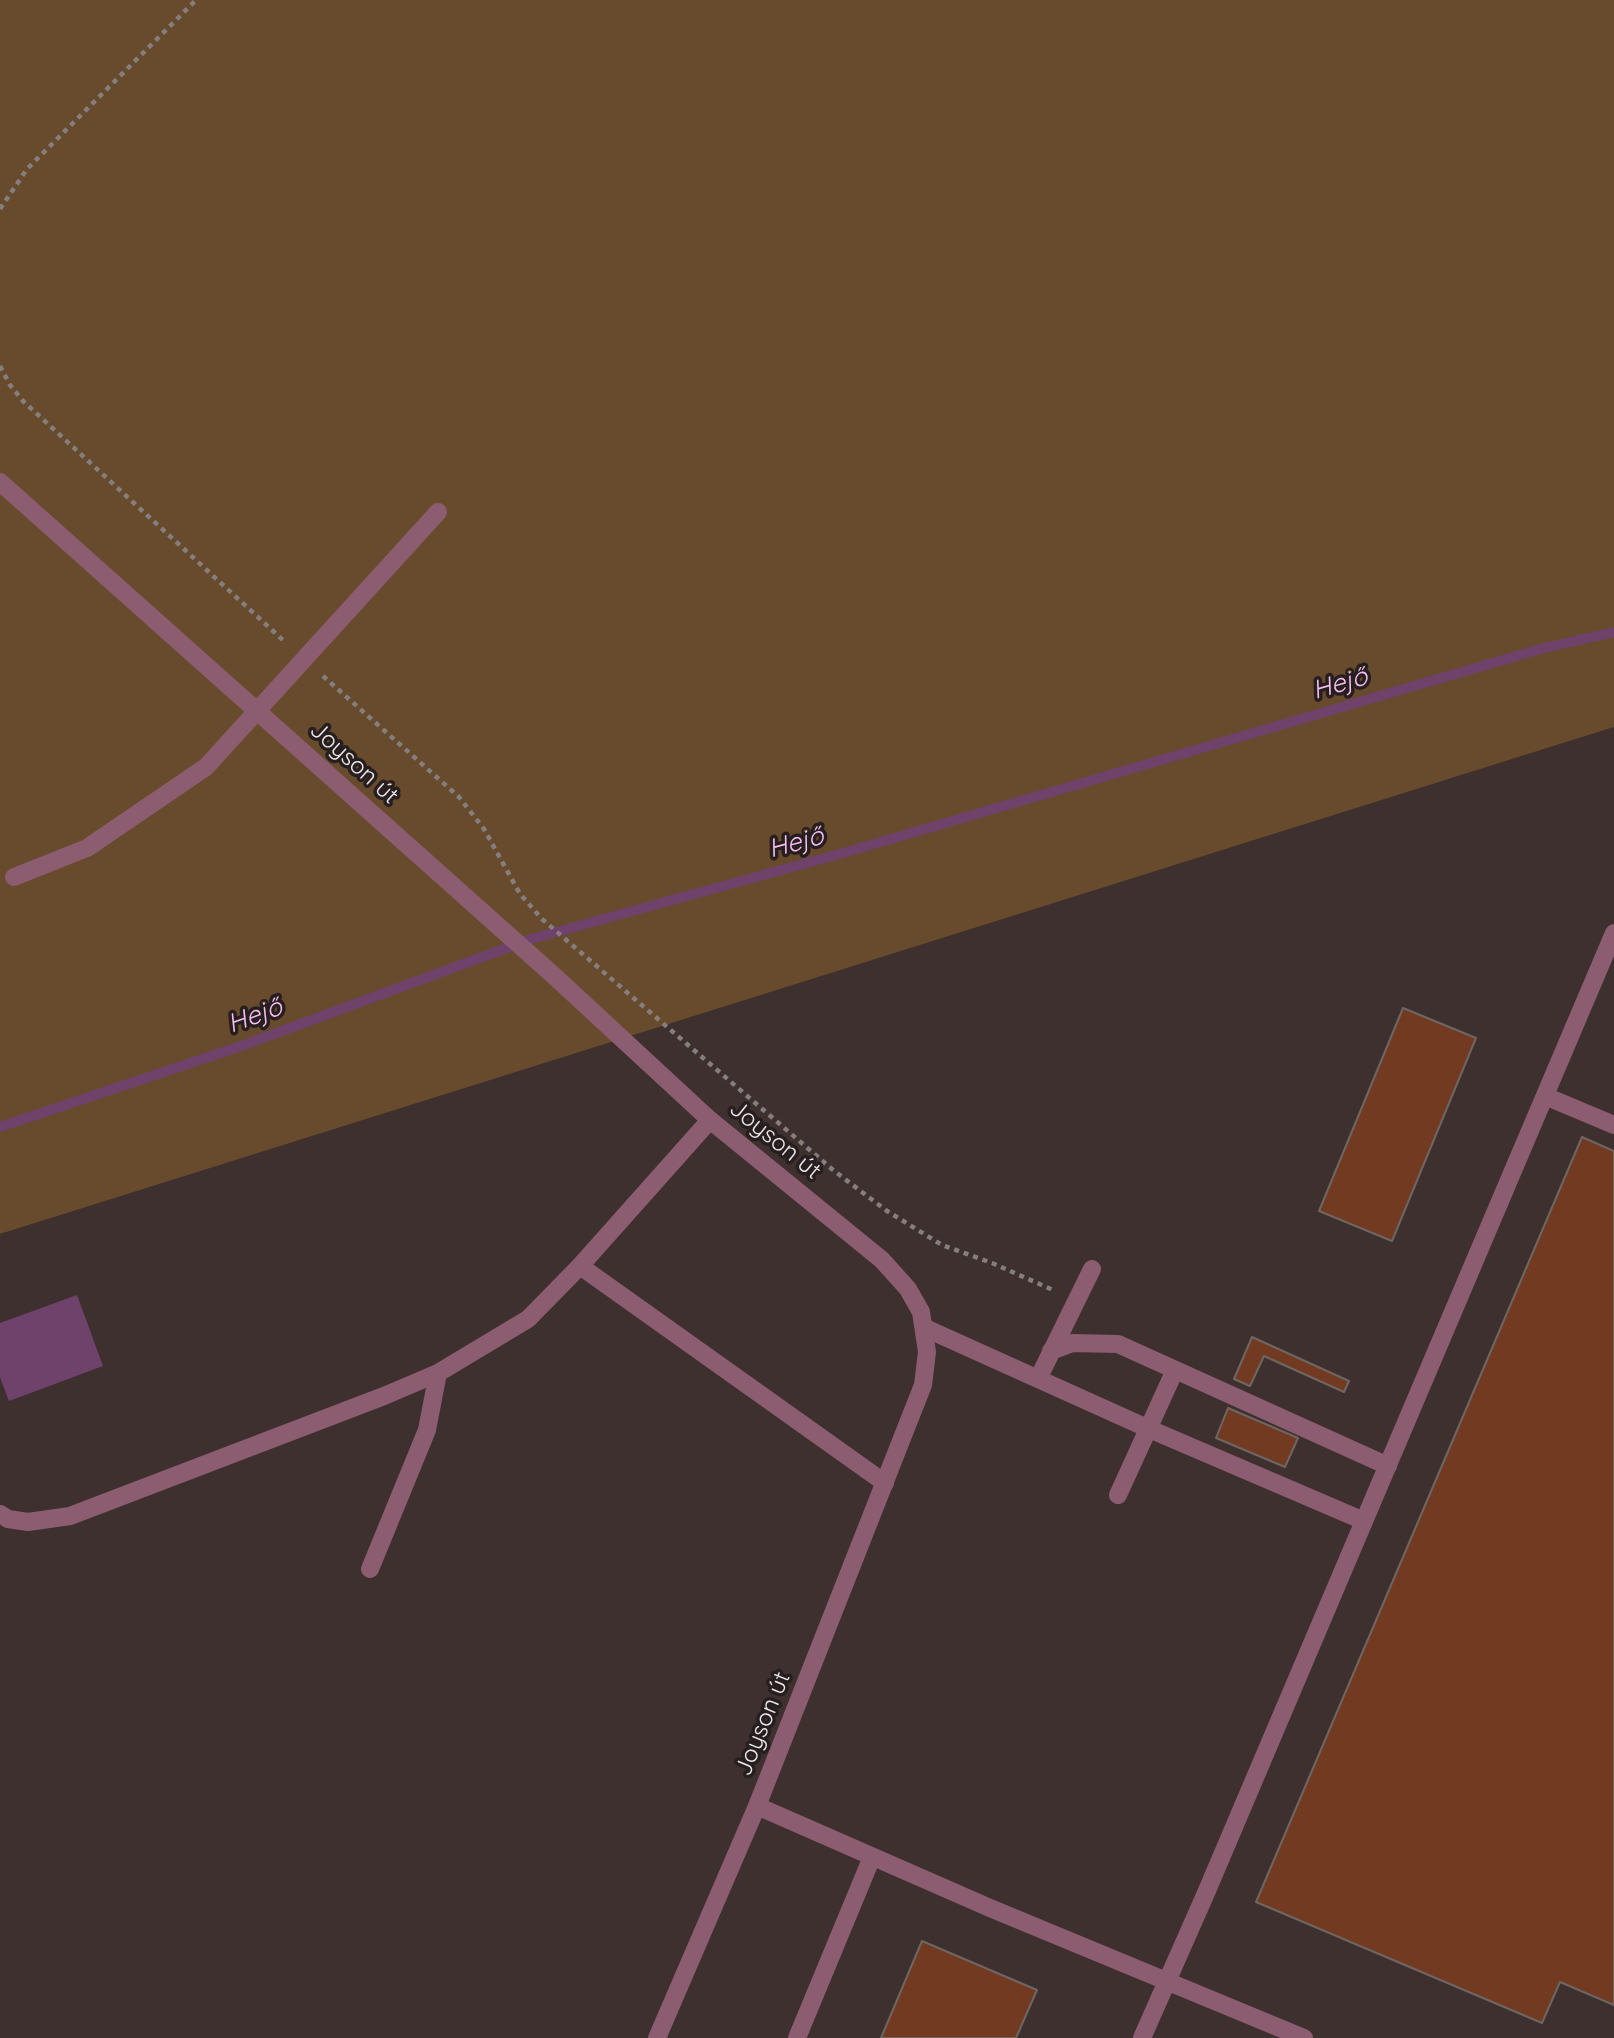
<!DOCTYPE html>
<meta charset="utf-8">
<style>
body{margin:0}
canvas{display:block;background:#312929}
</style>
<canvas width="1614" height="2038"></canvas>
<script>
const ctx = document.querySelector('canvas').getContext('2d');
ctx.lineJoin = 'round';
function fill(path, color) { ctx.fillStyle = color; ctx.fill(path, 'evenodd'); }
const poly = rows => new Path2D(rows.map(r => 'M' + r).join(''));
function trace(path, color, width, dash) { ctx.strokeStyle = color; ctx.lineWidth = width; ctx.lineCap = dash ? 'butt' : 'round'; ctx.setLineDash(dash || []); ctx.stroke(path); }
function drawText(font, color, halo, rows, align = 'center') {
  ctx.font = font + ' Quicksand,sans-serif'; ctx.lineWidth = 7; ctx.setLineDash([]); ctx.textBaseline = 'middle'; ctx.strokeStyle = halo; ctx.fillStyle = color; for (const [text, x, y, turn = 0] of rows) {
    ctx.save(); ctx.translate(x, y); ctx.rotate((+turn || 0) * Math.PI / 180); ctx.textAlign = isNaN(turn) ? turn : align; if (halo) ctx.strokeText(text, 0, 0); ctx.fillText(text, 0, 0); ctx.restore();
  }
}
fill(poly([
 [1614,727,1614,2038,0,2038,0,1234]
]), '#3f3030');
fill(poly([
 [0,0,1614,0,1614,727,0,1234]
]), '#684b2c');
fill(poly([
 [77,1295,103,1366,9,1401,0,1377,0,1323]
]), '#6f426c');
trace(poly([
 [0,1127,244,1045,531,939,843,853,1544,648,1614,632]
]), '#6f426c', 10);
const building = poly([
 [1403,1008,1476,1038,1392,1241,1319,1211,1403,1008],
 [1582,1137,1614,1151,1614,2005,1560,1982,1542,2023,1256,1902,1582,1137],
 [1252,1337,1349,1381,1344,1392,1264,1356,1250,1386,1234,1379,1252,1337],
 [1228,1408,1298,1438,1285,1467,1216,1438,1228,1408],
 [922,1941,1037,1990,1016,2038,881,2038,922,1941]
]);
fill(building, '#733a22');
trace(building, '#6e6662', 2);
trace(poly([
 [0,209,27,169,196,0],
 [0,366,10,385,23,401,285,642],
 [323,676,459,797,484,829,520,894,542,919,833,1170,887,1211,942,1245,992,1263,1053,1290]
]), '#857e7e', 4.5, [5, 5]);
trace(poly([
 [14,877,87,848,206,767,438,512],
 [1545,1096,1614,1125],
 [580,1266,885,1483],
 [925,1328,1147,1428,1364,1521],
 [1051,1351,1072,1343,1118,1344,1388,1466],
 [1038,1379,1092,1269],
 [1118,1495,1175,1370],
 [0,1514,8,1519,28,1522,70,1516,384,1396,438,1373,528,1319,580,1266,710,1120],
 [370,1569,427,1430,438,1373],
 [757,1806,990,1908,1304,2038],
 [797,2038,872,1857],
 [1142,2038,1206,1893,1614,933]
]), '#8c5d70', 18);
trace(poly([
 [0,482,552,974,710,1120,882,1260,908,1289,921,1312,927,1352,923,1385,757,1806,657,2038]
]), '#8c5d70', 18);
drawText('24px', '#eee9e9', '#271f1f', [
 ["Joyson út",354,763,42],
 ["Joyson út",775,1140,39],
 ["Joyson út",763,1724,-68]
]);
drawText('italic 26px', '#f8bff3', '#271f1f', [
 ["Hejő",1340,684,-16],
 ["Hejő",796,843,-15],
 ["Hejő",255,1016,-20]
]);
</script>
